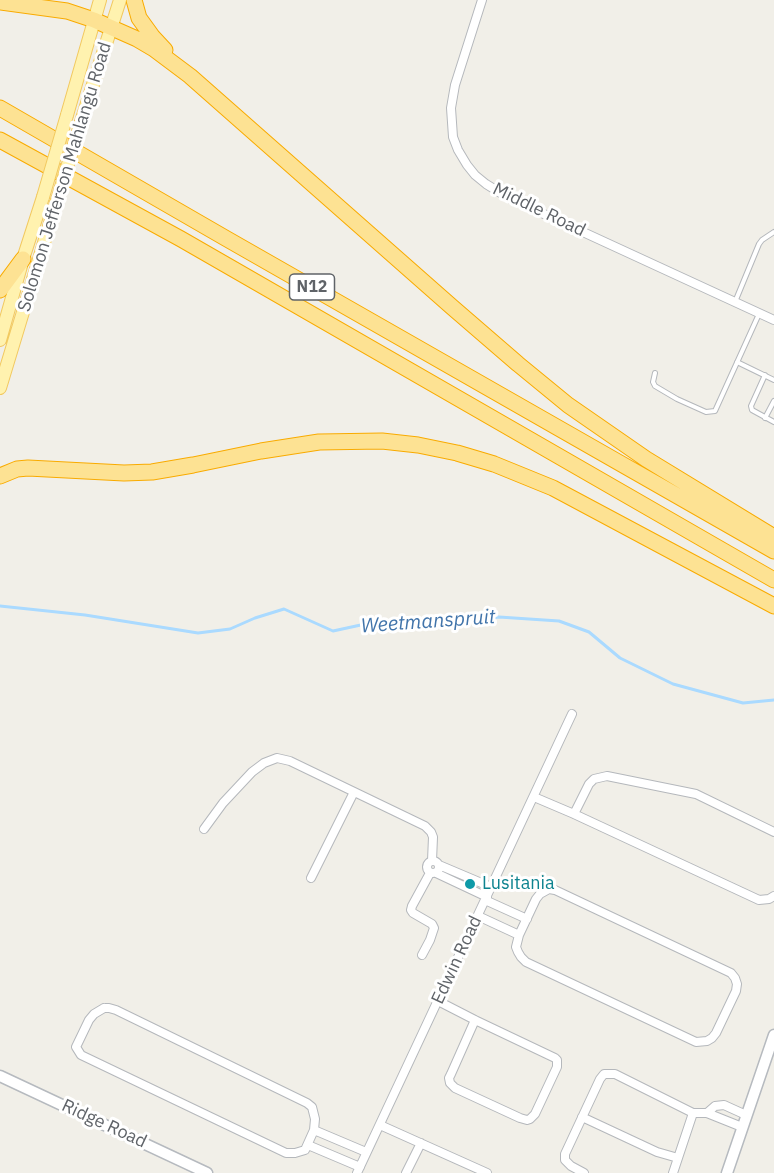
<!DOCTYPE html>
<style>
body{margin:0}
canvas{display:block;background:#f1efe8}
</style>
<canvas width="774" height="1173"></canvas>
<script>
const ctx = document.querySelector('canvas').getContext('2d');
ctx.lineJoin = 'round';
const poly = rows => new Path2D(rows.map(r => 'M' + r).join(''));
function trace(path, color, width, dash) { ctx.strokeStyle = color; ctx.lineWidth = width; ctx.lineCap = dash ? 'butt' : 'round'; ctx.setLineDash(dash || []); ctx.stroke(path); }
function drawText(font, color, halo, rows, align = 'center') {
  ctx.font = font + ' "IBM Plex Sans",sans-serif'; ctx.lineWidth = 6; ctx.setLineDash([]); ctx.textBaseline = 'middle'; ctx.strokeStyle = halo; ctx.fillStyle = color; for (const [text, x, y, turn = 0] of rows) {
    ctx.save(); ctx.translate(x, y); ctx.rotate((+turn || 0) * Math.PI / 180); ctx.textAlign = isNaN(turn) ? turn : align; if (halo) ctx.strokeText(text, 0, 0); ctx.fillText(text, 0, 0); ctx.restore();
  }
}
trace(poly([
 [0,606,85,615,198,633,230,629,255,618,284,609,333,631,370,623,441,625,499,617,559,621,589,632,620,658,673,684,743,703,774,700]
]), '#aadaff', 3);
const lane = poly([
 [735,302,759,244,762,240,774,232],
 [737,362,774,380],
 [655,373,653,382,655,386,677,399,706,412,715,411,759,314],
 [765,375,751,406,752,410,774,422],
 [765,418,774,401]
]);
const street = poly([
 [482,0,455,85,451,108,453,137,458,150,467,165,475,175,486,184,507,197,774,320],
 [534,797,574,814,759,900,769,899,774,896],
 [574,814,589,784,594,779,607,776,696,794,774,832],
 [204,829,223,803,252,772,264,763,277,758,290,761,425,826,431,832,433,837,432,861],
 '427 867a6 6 0 1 1 12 0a6 6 0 1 1-12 0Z',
 [439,865,491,887],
 [436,873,487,897],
 [311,878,354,792],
 [549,889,555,890,731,973,735,978,737,984,736,991,716,1033,712,1038,707,1041,696,1042,526,962,521,957,518,952,516,947,519,935,536,899,540,894,549,889],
 [485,900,527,919],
 [478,916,519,935],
 [422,955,430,940,434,928,432,924,413,913,411,910,412,906,430,873],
 [438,1001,475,1020,555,1058,557,1060,557,1067,535,1114,530,1119,527,1120,520,1118,455,1088,450,1083,449,1078,451,1074,475,1020],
 [104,1008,109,1008,116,1010,307,1103,312,1107,315,1119,314,1130,305,1150,295,1153,286,1153,81,1055,76,1047,89,1020,94,1014,104,1008],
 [707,1113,715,1106,724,1105,746,1115],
 [582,1117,657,1152,678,1158],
 [380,1125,487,1173],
 [314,1130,366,1152],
 [308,1145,360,1167],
 [357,1173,572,714],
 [406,1173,421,1143],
 [584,1173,571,1166,565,1160,565,1154,600,1079,604,1074,615,1074,693,1113,707,1113,742,1127],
 [673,1173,693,1113]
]);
const secondary = poly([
 [0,1076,207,1173],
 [727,1173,774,1035]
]);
const primary = poly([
 [67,115,100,0],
 [81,122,120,0],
 [0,340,23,259,43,197],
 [0,388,56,203]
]);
const highway = poly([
 [134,0,139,18,152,36,165,50],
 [0,2,67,11,94,20,137,39,154,49,190,76,452,307,518,364,568,405,646,459,774,537],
 [0,108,227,239,774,551],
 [0,140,181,239,774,580],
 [0,290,23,259],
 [0,476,17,469,28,468,124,473,152,472,193,465,261,451,319,442,382,441,418,445,457,453,494,464,553,488,774,606]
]);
trace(lane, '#b5b8bc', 6);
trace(street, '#b5b8bc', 10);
trace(secondary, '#b6babf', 13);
trace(primary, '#f2c960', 14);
trace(highway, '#f9ab00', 17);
trace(lane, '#fff', 4);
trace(street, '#fff', 8);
trace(secondary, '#fff', 10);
trace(primary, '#fff2af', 12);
trace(highway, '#fde293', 15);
const primaryBridge = poly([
 [43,197,67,115],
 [56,203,81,122]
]);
trace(primaryBridge, '#f2c960', 14, []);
trace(primaryBridge, '#fff2af', 12);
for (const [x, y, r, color] of [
 [470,884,6,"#0f9aa8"]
]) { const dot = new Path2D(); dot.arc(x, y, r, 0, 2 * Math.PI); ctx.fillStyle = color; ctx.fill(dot); trace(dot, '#fff', 2); }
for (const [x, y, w] of [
 [312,287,45]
]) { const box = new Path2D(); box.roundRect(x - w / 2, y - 13, w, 26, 4.5); ctx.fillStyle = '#fff'; ctx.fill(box); trace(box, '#5f6368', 1.5); }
drawText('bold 16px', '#5f6368', null, [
 ["N12",312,287]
]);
drawText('18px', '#5f6368', '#fff', [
 ["Solomon Jefferson Mahlangu Road",65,177,-73],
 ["Middle Road",539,210,26],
 ["Edwin Road",457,960,-65],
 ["Ridge Road",104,1124,25]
]);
drawText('18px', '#0d838f', '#fff', [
 ["Lusitania",482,884]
], 'left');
drawText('italic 20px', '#4174aa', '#fff', [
 ["Weetmanspruit",428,622,-4]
]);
</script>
